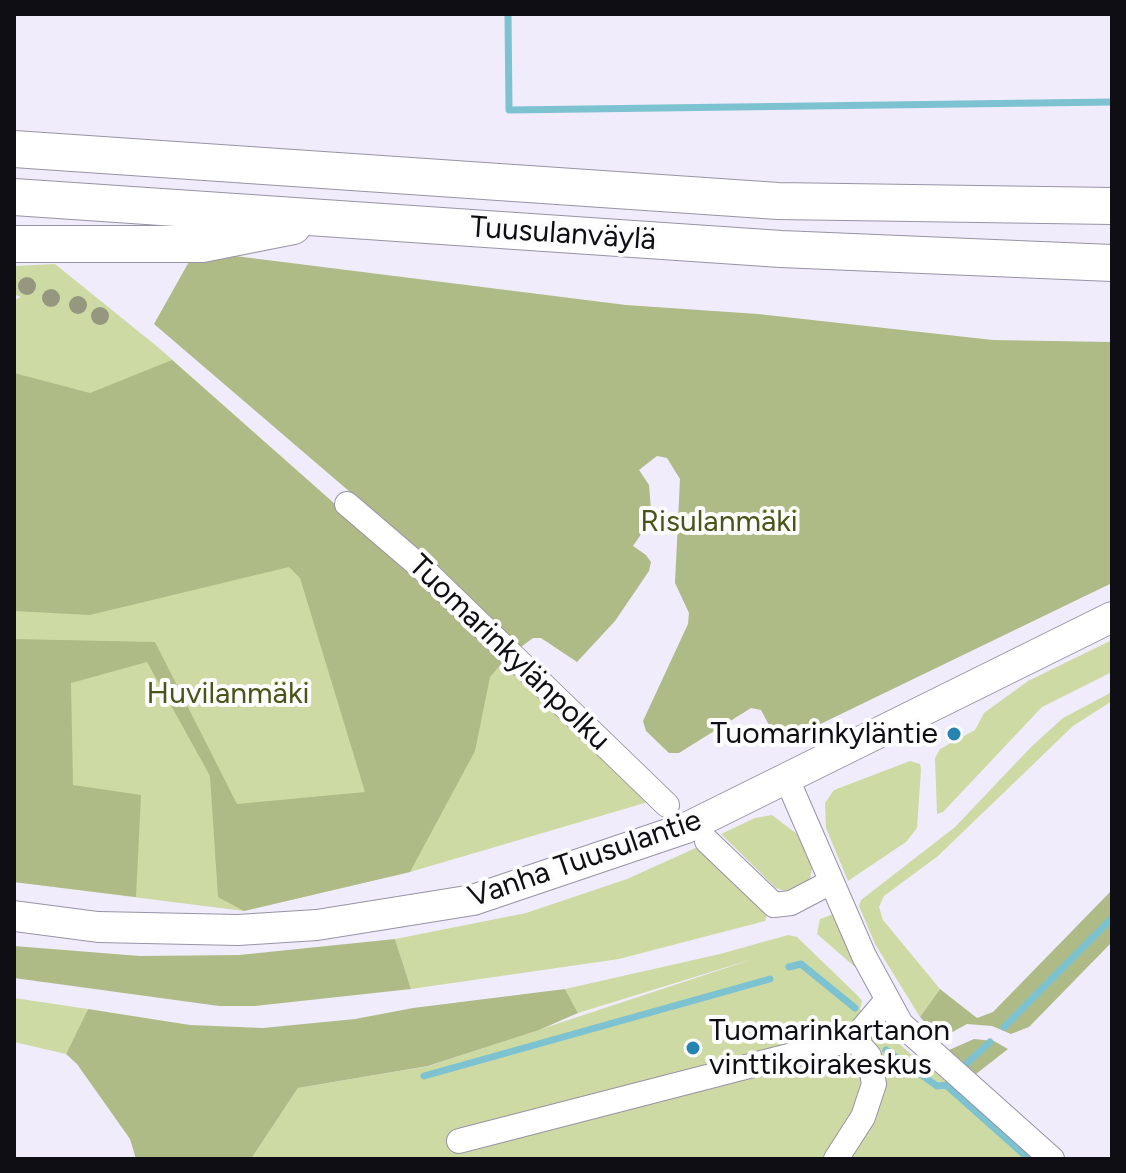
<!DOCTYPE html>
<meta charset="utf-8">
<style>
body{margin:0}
#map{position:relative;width:1126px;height:1173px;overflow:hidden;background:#f0ecfc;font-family:Figtree,sans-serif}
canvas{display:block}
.frame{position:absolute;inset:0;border:16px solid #0f0e14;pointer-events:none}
</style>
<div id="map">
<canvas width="1126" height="1173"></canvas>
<div class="frame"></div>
</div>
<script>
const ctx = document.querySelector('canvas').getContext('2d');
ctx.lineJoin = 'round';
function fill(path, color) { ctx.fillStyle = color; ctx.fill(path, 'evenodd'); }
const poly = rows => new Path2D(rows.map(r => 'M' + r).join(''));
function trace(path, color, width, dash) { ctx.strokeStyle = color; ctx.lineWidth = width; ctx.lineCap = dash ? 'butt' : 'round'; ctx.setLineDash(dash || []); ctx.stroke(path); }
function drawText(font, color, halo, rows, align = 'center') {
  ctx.font = font + ' Figtree,sans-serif'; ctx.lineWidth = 8; ctx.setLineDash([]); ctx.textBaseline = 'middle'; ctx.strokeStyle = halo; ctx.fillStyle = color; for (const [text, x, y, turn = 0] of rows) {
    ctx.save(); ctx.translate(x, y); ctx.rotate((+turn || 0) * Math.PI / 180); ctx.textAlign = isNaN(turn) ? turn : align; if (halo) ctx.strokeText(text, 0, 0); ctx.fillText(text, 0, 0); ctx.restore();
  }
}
fill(poly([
 [55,264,159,348,336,505,648,802,410,872,244,911,14,882,14,300,21,297,14,294,14,266],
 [1112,640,1112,672,1042,707,943,812,937,814,935,758,940,749,975,730,984,713,1028,681],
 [1112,692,1112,701,1073,726,938,856,884,896,879,907,883,920,940,989,920,1017,875,944,859,906,861,900,955,827,1032,746,1063,718],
 [910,761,920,764,921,770,917,828,906,842,848,881,826,828,825,803,834,790],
 [772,815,797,834,813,863,810,879,790,893,776,888,721,834,755,818],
 [700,846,768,912,765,921,619,959,411,989,395,939,526,913,627,879],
 [831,915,835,917,855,967,817,934,820,919],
 [788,935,797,937,858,996,862,1001,860,1009,913,1056,934,1068,1036,1159,251,1159,298,1088,429,1066,753,959,578,1013,565,989,720,954],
 [14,998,88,1009,66,1054,14,1042]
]), '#cedaa4');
fill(poly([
 [195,251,626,305,758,314,993,340,1112,342,1112,583,779,744,761,710,751,708,679,753,669,753,646,731,643,721,688,624,689,613,675,583,680,479,667,458,657,456,639,470,649,485,651,510,646,527,633,546,646,555,651,562,649,571,615,621,577,662,541,638,533,638,521,647,364,504,154,324],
 [172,360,336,505,503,662,490,677,475,751,410,872,244,911,218,897,210,776,147,662,71,683,73,785,141,795,136,897,14,882,14,639,155,642,237,804,365,792,300,578,289,567,90,615,14,611,14,373,90,393],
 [1112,890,1112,942,1029,1027,1011,1034,992,1026,967,1024,947,1035,937,1035,920,1017,940,989,977,1018,993,1012],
 [395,939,411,989,255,1006,219,1006,14,978,14,946,140,956,239,955],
 [565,989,578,1013,539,1030,428,1066,298,1088,251,1159,136,1159,130,1139,77,1064,66,1054,88,1009,190,1025,263,1028,355,1019,413,1008],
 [974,1039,994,1041,1008,1049,976,1074,949,1050]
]), '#afbb86');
trace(poly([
 [508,14,509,110,1112,102],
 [789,967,801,964,855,1008],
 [1004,1027,1112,918],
 [886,1050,937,1086,948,1085],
 [965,1065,990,1042],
 [424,1076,770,979],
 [947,1086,1029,1159]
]), '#7dc2d1', 7);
const minor = poly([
 [347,504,424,570,667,805],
 [787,779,864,956,901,1024,1052,1159],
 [707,841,774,905,791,903,831,882],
 [459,1141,854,1039,887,1000],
 [836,1159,863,1117,874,1084,869,1056,854,1039]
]);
const major = poly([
 [14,916,98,927,238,930,317,925,473,900,686,828,1112,617]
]);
const highway = poly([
 [14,149,778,201,1112,206],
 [14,197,781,249,1112,263],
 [14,244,202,244,293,226]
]);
trace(minor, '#9793a5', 26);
trace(major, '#9793a5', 32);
trace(highway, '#9793a5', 38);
trace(minor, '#fff', 24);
trace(major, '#fff', 30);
trace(highway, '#fff', 36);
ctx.fillStyle = '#95987f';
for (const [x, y] of [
 [27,286],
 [51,298],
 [78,305],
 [100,316]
]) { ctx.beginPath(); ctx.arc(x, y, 9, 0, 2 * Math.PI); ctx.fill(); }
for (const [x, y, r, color] of [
 [954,734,8,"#2585b0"],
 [693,1048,8,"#2585b0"]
]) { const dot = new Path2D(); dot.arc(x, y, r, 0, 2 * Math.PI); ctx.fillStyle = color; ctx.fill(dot); trace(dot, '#fcfcfc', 3); }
drawText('30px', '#0f0e14', '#fcfcfc', [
 ["Tuusulanväylä",563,234,4],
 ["Tuomarinkylänpolku",509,653,44],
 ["Vanha Tuusulantie",585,859,-19]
]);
drawText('30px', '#4a5419', '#fcfcfc', [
 ["Risulanmäki",719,522],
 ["Huvilanmäki",228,694]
]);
drawText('30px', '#0f0e14', '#fcfcfc', [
 ["Tuomarinkyläntie",938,734],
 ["Tuomarinkartanon",709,1031,"left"],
 ["vinttikoirakeskus",709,1065,"left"]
], 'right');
</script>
